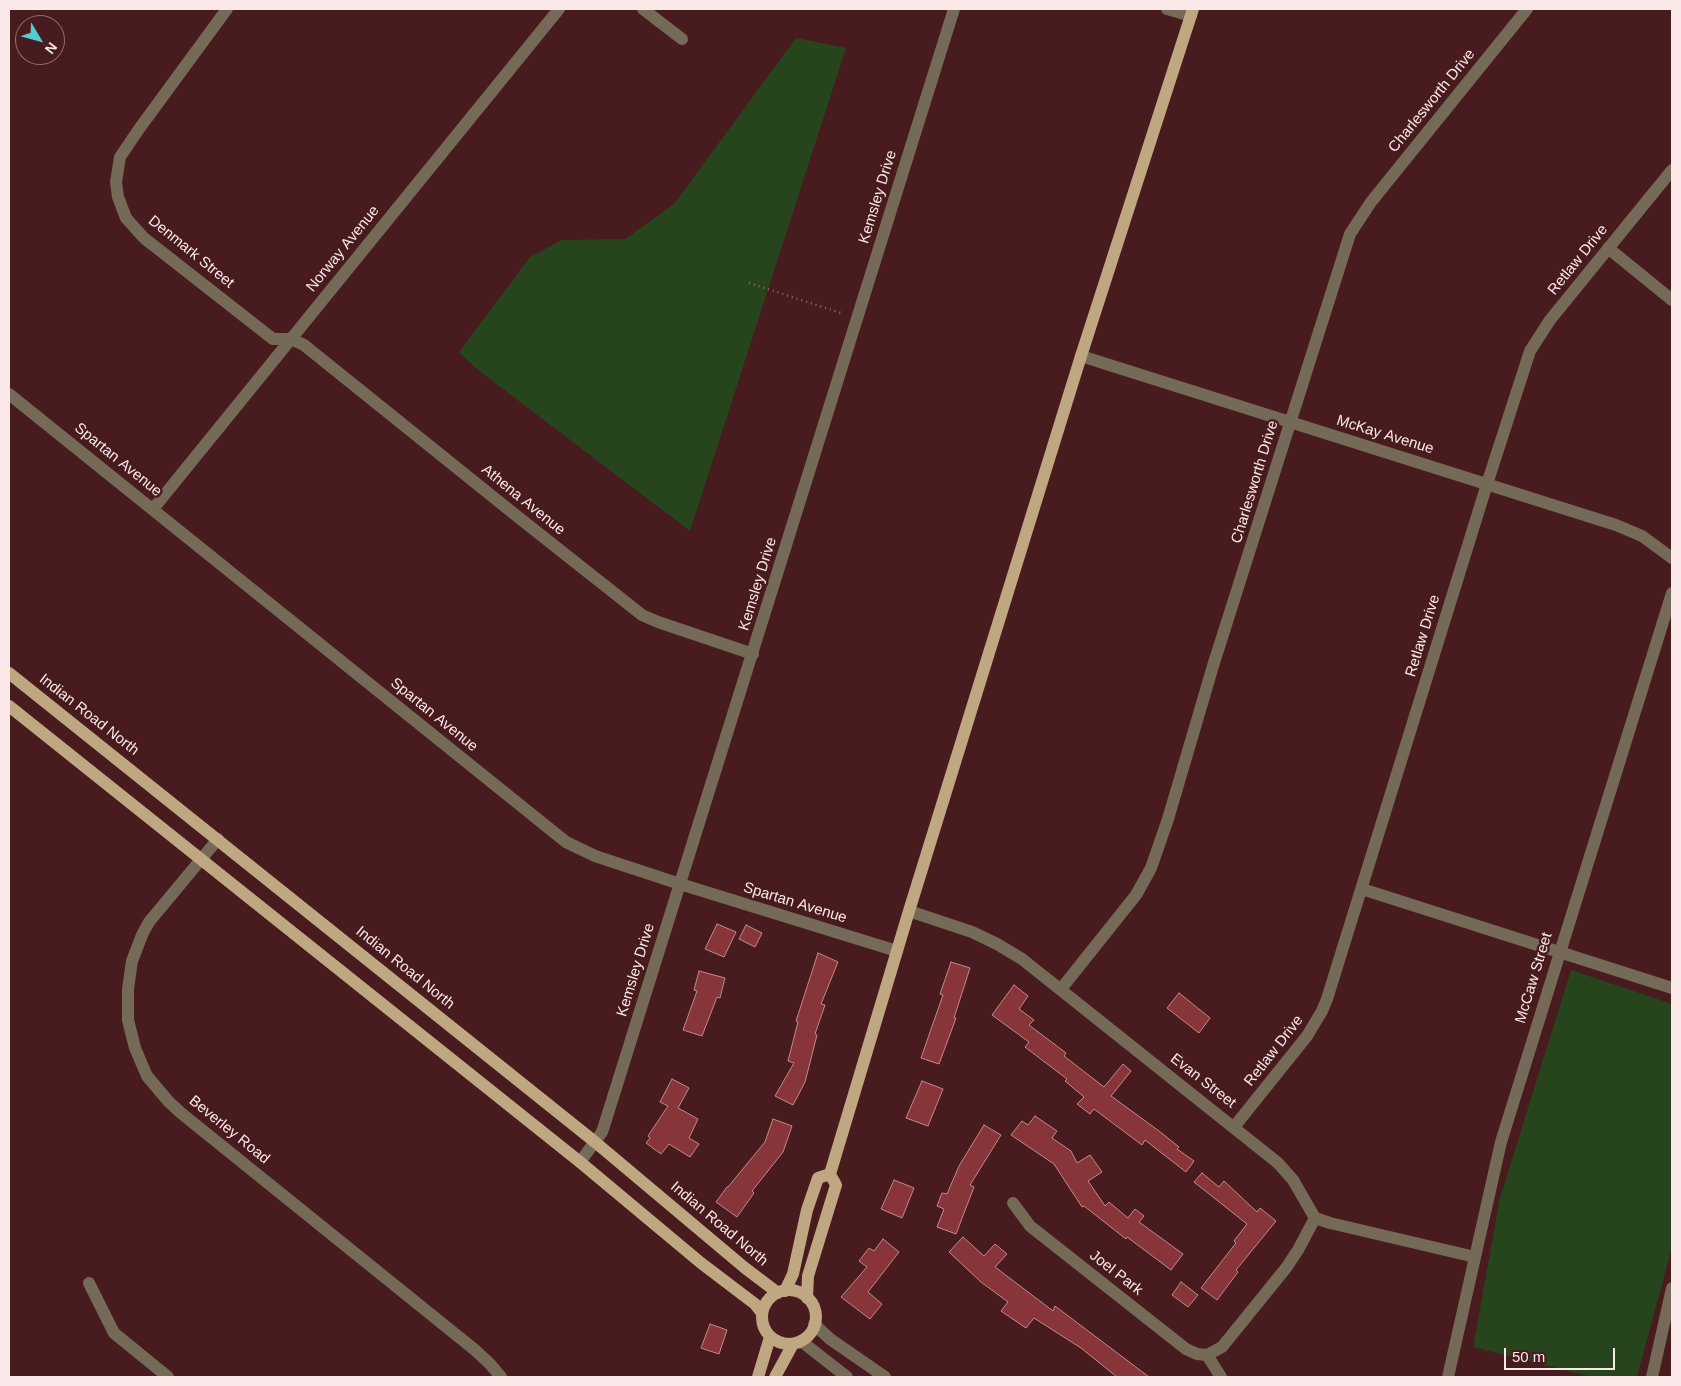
<!DOCTYPE html>
<style>
body{margin:0}
#map{position:relative;width:1681px;height:1386px;overflow:hidden;background:#481b1e;font-family:Helvetica,sans-serif}
canvas{display:block}
.frame{position:absolute;inset:0;border:10px solid #fbe8e8;pointer-events:none}
.north{position:absolute;left:15px;top:15px;width:50px;height:50px;box-sizing:border-box;background:#481b1e;border:1px solid #906d6f;border-radius:50%;rotate:127deg;font-size:14px;font-weight:700;line-height:20px;text-align:center;color:#fbe8e8}
.north::after{content:'';display:block;margin:auto;width:18px;height:22px;background:#51ccd1;clip-path:polygon(50% 0,100% 100%,50% 72%,0 100%)}
.scale{position:absolute;left:1504px;top:1348px;width:111px;height:22px;box-sizing:border-box;border:2px solid #fbe8e8;border-top:0;padding-left:6px;font-size:15px;line-height:18px;white-space:nowrap;color:#fbe8e8;-webkit-text-stroke:4px #481b1e;paint-order:stroke}
</style>
<div id="map">
<canvas width="1681" height="1386"></canvas>
<div class="frame"></div>
<div class="north">N</div>
<div class="scale">50 m</div>
</div>
<script>
const ctx = document.querySelector('canvas').getContext('2d');
ctx.lineJoin = 'round';
function fill(path, color) { ctx.fillStyle = color; ctx.fill(path, 'evenodd'); }
const poly = rows => new Path2D(rows.map(r => 'M' + r).join(''));
function trace(path, color, width, dash) { ctx.strokeStyle = color; ctx.lineWidth = width; ctx.lineCap = dash ? 'butt' : 'round'; ctx.setLineDash(dash || []); ctx.stroke(path); }
function drawText(font, color, halo, rows, align = 'center') {
  ctx.font = font + ' Helvetica,sans-serif'; ctx.lineWidth = 5; ctx.setLineDash([]); ctx.textBaseline = 'middle'; ctx.strokeStyle = halo; ctx.fillStyle = color; for (const [text, x, y, turn = 0] of rows) {
    ctx.save(); ctx.translate(x, y); ctx.rotate((+turn || 0) * Math.PI / 180); ctx.textAlign = isNaN(turn) ? turn : align; if (halo) ctx.strokeText(text, 0, 0); ctx.fillText(text, 0, 0); ctx.restore();
  }
}
fill(poly([
 [796,38,846,48,690,531,478,370,459,352,530,257,562,240,625,239,674,204],
 [1571,970,1672,1004,1672,1247,1637,1377,1592,1377,1473,1347,1500,1198]
]), '#26451d');
const building = poly([
 [717,924,736,932,724,957,705,949,717,924],
 [746,925,762,933,755,947,739,939,746,925],
 [818,953,838,962,821,1004,825,1005,815,1034,817,1035,805,1082,793,1105,775,1096,794,1063,788,1061,798,1022,796,1021,818,953],
 [951,962,970,968,954,1018,956,1018,939,1064,921,1058,943,995,940,994,951,962],
 [699,971,725,978,720,998,717,997,702,1036,683,1030,697,991,694,990,699,971],
 [1014,985,1028,996,1019,1009,1034,1020,1029,1025,1066,1053,1064,1056,1104,1087,1123,1064,1131,1071,1111,1096,1159,1131,1179,1147,1177,1149,1194,1161,1186,1172,1145,1140,1142,1145,1094,1109,1090,1114,1077,1104,1084,1097,1065,1081,1067,1079,1025,1047,1029,1042,992,1015,1014,985],
 [1179,993,1210,1018,1199,1033,1167,1008,1179,993],
 [672,1079,689,1088,678,1108,698,1119,689,1138,699,1144,690,1157,669,1144,661,1154,646,1143,650,1138,648,1136,668,1106,660,1102,672,1079],
 [922,1081,943,1089,928,1126,906,1118,922,1081],
 [1035,1116,1057,1131,1052,1138,1071,1151,1077,1163,1090,1155,1102,1172,1088,1181,1105,1206,1109,1202,1128,1218,1135,1209,1144,1216,1139,1222,1183,1254,1171,1270,1127,1237,1126,1239,1084,1206,1082,1207,1054,1164,1011,1135,1022,1121,1028,1125,1035,1116],
 [773,1119,792,1126,783,1152,752,1191,754,1193,737,1217,716,1202,727,1187,728,1187,765,1142,773,1119],
 [984,1125,1001,1135,970,1185,974,1187,956,1234,937,1227,944,1209,937,1206,942,1193,947,1194,959,1166,984,1125],
 [1202,1173,1219,1187,1224,1181,1257,1212,1260,1208,1276,1221,1236,1270,1238,1272,1217,1300,1201,1288,1236,1243,1234,1241,1247,1224,1194,1182,1202,1173],
 [894,1180,914,1188,902,1218,881,1209,894,1180],
 [963,1237,984,1256,995,1244,1007,1254,995,1267,1053,1311,1055,1306,1149,1377,1117,1377,1081,1348,1034,1318,1026,1328,1001,1311,1008,1302,981,1282,949,1252,963,1237],
 [883,1239,899,1252,868,1292,882,1304,870,1319,841,1297,867,1267,859,1261,869,1248,874,1251,883,1239],
 [1181,1282,1198,1295,1188,1307,1172,1295,1181,1282],
 [710,1324,727,1330,719,1354,701,1348,710,1324]
]);
fill(building, '#87353a');
trace(building, '#c28a8b', 1);
trace(poly([
 [749,283,844,314]
]), '#8f6d6f', 2.5, [1, 4]);
trace(poly([
 [227,9,139,129,120,157,116,182,118,197,126,218,144,238,273,339,291,339,304,345,513,513,642,615,658,622,753,654],
 [643,9,682,39],
 [1167,9,1191,16],
 [1608,248,1672,300],
 [1081,356,1616,525,1642,536,1672,558],
 [9,394,566,842,595,856,680,884,897,951],
 [153,509,559,9],
 [218,839,149,922,142,935,132,961,128,989,128,1020,135,1048,147,1076,169,1102,181,1113,475,1350,490,1364,501,1377],
 [1362,889,1672,988],
 [909,911,972,932,997,944,1022,959,1278,1163,1293,1180,1315,1218,1330,1223,1475,1257],
 [1061,989,1136,895,1151,868,1168,819,1213,666,1350,234,1371,202,1527,9],
 [1234,1127,1307,1036,1322,1011,1327,999,1487,484,1530,351,1550,320,1672,170],
 [580,1162,602,1132,604,1126,954,9],
 [1013,1203,1030,1226,1186,1349,1197,1354,1207,1355,1222,1347,1286,1268,1298,1250,1315,1218],
 [89,1283,114,1333,168,1377],
 [814,1324,830,1339,885,1377],
 [801,1341,847,1377],
 [1207,1355,1221,1377],
 [1448,1377,1501,1142,1672,593],
 [1652,1377,1672,1288]
]), '#756957', 12);
trace(poly([
 [9,673,595,1142,745,1268,778,1293],
 [9,706,580,1162,701,1263,755,1304,762,1313],
 '762 1317a27 27 0 1 1 54 0a27 27 0 1 1-54 0Z',
 [785,1291,793,1274,807,1210,818,1178,830,1174],
 [807,1298,808,1276,836,1185,830,1174,909,911,1081,356,1193,9],
 [758,1377,770,1337],
 [775,1377,793,1344]
]), '#bfa781', 12);
drawText('15px', '#fbe8e8', '#481b1e', [
 ["Charlesworth Drive",1432,101,-51],
 ["Kemsley Drive",878,197,-73],
 ["Norway Avenue",343,249,-51],
 ["Denmark Street",191,252,39],
 ["Retlaw Drive",1578,260,-51],
 ["McKay Avenue",1385,435,17],
 ["Spartan Avenue",118,460,39],
 ["Charlesworth Drive",1255,482,-73],
 ["Athena Avenue",523,500,39],
 ["Kemsley Drive",758,584,-73],
 ["Retlaw Drive",1423,636,-73],
 ["Indian Road North",89,715,38],
 ["Spartan Avenue",434,715,39],
 ["Spartan Avenue",795,903,17],
 ["Indian Road North",405,968,39],
 ["Kemsley Drive",636,970,-73],
 ["McCaw Street",1534,978,-73],
 ["Retlaw Drive",1274,1051,-52],
 ["Evan Street",1203,1081,38],
 ["Beverley Road",229,1130,39],
 ["Indian Road North",719,1224,40],
 ["Joel Park",1116,1273,38]
]);
</script>
